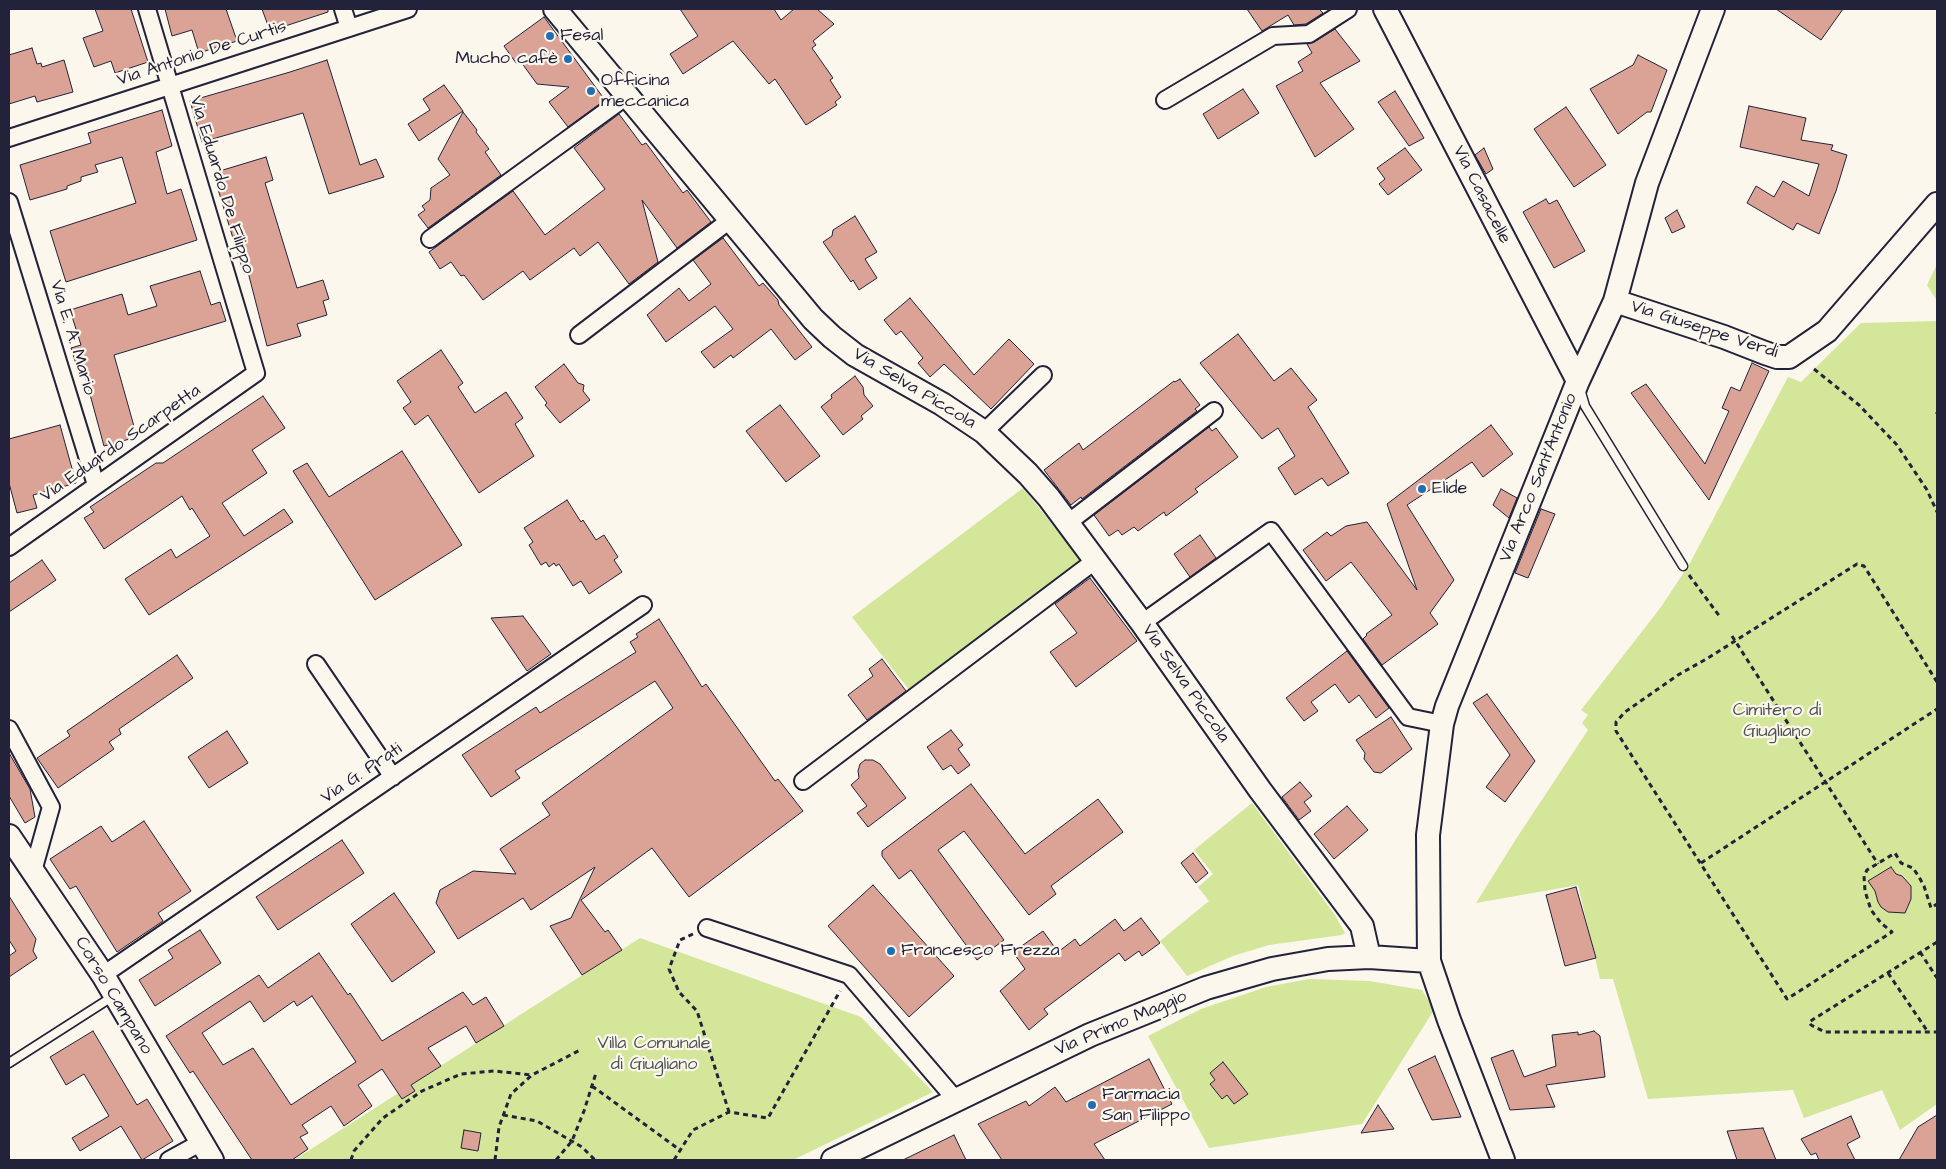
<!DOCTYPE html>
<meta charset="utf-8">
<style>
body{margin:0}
#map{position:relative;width:1946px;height:1169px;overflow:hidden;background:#fbf7ec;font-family:"Architects Daughter",sans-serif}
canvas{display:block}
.frame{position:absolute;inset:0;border:10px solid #22223b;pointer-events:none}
</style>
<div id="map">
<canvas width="1946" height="1169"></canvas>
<div class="frame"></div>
</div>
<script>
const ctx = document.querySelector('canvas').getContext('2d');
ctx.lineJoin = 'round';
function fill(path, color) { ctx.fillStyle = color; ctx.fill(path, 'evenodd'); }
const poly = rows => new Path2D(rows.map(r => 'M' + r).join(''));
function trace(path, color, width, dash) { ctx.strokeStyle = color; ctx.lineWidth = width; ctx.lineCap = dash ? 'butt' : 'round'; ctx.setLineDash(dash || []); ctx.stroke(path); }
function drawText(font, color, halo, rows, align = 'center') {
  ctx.font = font + ' "Architects Daughter",sans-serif'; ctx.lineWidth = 4.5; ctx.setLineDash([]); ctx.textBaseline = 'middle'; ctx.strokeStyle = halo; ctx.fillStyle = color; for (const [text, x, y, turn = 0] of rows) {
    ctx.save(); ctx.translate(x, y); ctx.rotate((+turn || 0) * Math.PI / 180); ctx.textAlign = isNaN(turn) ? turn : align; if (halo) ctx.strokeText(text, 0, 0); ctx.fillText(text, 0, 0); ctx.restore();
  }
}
fill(poly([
 [1937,264,1937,301,1927,285],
 [1937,321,1937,1104,1900,1130,1882,1090,1804,1118,1793,1090,1648,1099,1613,979,1600,979,1578,885,1476,903,1516,839,1588,730,1582,723,1588,715,1581,710,1661,607,1690,563,1788,377,1801,382,1861,323],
 [1023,488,1083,563,910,691,852,617],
 [1252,803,1335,915,1345,933,1342,935,1269,945,1233,956,1187,976,1160,941,1209,901,1198,887,1213,874,1194,850],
 [640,938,861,1017,933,1092,793,1160,294,1160],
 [1309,979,1369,981,1422,990,1434,1010,1362,1124,1209,1148,1148,1036,1201,1009,1266,987]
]), '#d3e69a');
const building = poly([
 [95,9,131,9,148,62,115,73,111,61,94,67,83,38,103,31,95,9],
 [165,9,226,9,237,41,199,53,192,30,172,36,165,9],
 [262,9,328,9,328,12,270,31,262,9],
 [680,9,774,9,781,20,794,9,817,9,834,24,813,41,816,45,812,48,833,78,830,80,841,97,835,102,837,105,806,125,775,79,769,84,733,41,683,74,670,54,698,36,680,9],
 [1247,9,1319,9,1323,13,1306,24,1294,25,1288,15,1262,31,1247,9],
 [1776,9,1843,9,1821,40,1776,9],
 [544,17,605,100,568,127,549,102,569,87,537,84,521,62,516,63,504,46,544,17],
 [1335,29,1360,61,1320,83,1354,129,1315,157,1276,86,1303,71,1298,62,1312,53,1307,44,1314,42,1335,29],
 [32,48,37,64,41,63,42,67,64,60,73,92,37,102,35,96,9,104,9,55,32,48],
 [1638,55,1667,70,1651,112,1647,112,1618,134,1590,89,1633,65,1638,55],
 [327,60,360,165,376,159,384,177,329,194,303,113,202,142,190,101,290,72,327,60],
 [444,85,463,111,419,141,408,124,430,110,423,99,444,85],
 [1243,89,1259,113,1218,139,1203,114,1243,89],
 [1395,91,1424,138,1409,146,1378,102,1395,91],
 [1749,106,1806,118,1801,140,1833,145,1831,150,1847,155,1836,191,1819,234,1797,223,1793,230,1747,203,1756,186,1774,197,1783,181,1809,196,1819,164,1740,147,1749,106],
 [1566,107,1606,165,1574,187,1534,129,1566,107],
 [162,110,172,146,156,152,167,194,181,189,197,240,66,282,50,231,136,203,122,157,95,165,98,172,81,177,81,181,67,186,67,189,30,200,20,165,91,143,88,133,162,110],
 [463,112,477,130,476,132,489,149,485,152,501,175,428,228,418,215,425,210,422,206,430,200,431,188,450,175,438,159,463,112],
 [619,114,642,145,646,143,683,193,687,190,711,222,677,248,642,200,658,262,629,284,598,242,580,256,574,248,530,280,523,271,483,300,464,275,461,276,451,262,440,269,429,252,513,191,545,235,605,189,574,148,619,114],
 [1405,148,1422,170,1388,195,1379,184,1385,179,1377,168,1405,148],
 [1484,148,1493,169,1486,174,1475,155,1484,148],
 [266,157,273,180,265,183,297,288,323,280,329,299,323,301,327,315,297,324,301,336,267,346,248,272,244,274,213,173,266,157],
 [1546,199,1549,204,1557,200,1585,251,1554,268,1523,212,1546,199],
 [1677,210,1685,227,1672,233,1665,218,1677,210],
 [855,216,877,252,865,259,877,278,859,290,853,280,851,282,823,242,832,236,833,230,855,216],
 [723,238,759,286,763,283,778,300,779,305,812,347,795,360,771,329,733,358,731,355,714,368,701,352,733,329,715,306,666,342,647,315,679,288,689,301,711,284,693,260,723,238],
 [200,271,211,305,220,302,226,321,114,355,137,437,104,446,82,365,77,367,71,348,81,345,70,310,122,294,128,315,157,306,150,286,200,271],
 [910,298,974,375,1009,339,1034,364,991,409,944,364,930,377,918,363,923,358,901,331,896,335,884,320,910,298],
 [1238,334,1274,381,1291,368,1317,400,1308,407,1349,473,1328,486,1322,478,1295,495,1278,468,1295,456,1278,428,1262,439,1200,363,1238,334],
 [441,350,463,383,458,387,475,413,506,392,523,418,515,424,534,456,479,493,428,415,415,425,403,408,411,402,397,381,441,350],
 [1752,363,1769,371,1709,500,1631,393,1646,384,1705,464,1729,411,1722,408,1731,387,1740,391,1752,363],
 [564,364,578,383,584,385,583,391,590,400,560,423,545,405,547,403,535,387,564,364],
 [855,376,863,387,864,395,873,406,861,416,863,419,843,435,821,407,832,398,831,395,855,376],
 [1180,379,1200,405,1195,409,1197,411,1082,499,1081,497,1071,505,1044,470,1079,443,1083,450,1174,381,1175,382,1180,379],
 [263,396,285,428,252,450,267,473,222,503,244,536,284,509,293,522,149,615,125,579,171,549,176,558,210,536,192,508,190,510,182,496,104,549,84,518,94,512,90,507,156,463,163,463,263,396],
 [780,405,820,456,786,482,746,431,780,405],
 [60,425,76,483,33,495,37,508,17,513,9,483,9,439,60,425],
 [1491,425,1513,454,1483,477,1472,462,1407,505,1454,580,1430,613,1438,624,1382,665,1363,639,1367,635,1366,634,1392,615,1351,562,1326,581,1303,550,1327,532,1331,536,1346,526,1367,522,1417,590,1387,504,1491,425],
 [1209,427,1212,431,1216,428,1238,457,1195,489,1198,492,1166,516,1164,512,1138,531,1134,527,1122,535,1118,530,1109,536,1094,515,1209,427],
 [402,451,462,545,375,600,293,471,307,463,329,497,402,451],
 [1501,489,1517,498,1509,518,1493,505,1501,489],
 [567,500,581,522,583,520,596,540,604,535,618,557,614,560,622,572,589,594,581,581,573,586,559,564,556,566,554,563,549,567,546,562,541,565,529,545,533,542,524,528,567,500],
 [1541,509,1555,514,1528,578,1515,573,1541,509],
 [1200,535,1216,558,1190,577,1174,554,1200,535],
 [42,560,56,580,9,612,9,583,42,560],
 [1090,578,1137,641,1076,687,1050,652,1077,633,1055,604,1090,578],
 [523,616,551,654,527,671,491,618,523,616],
 [659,619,702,687,706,684,775,781,778,779,803,811,689,897,652,848,581,900,605,932,608,930,622,950,582,975,550,926,571,918,595,867,531,910,523,898,458,939,436,903,440,890,473,871,516,874,500,849,550,815,542,803,673,708,655,681,515,771,520,778,491,797,462,755,536,707,540,713,636,652,630,642,638,637,636,634,659,619],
 [1347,651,1389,708,1376,718,1359,695,1349,703,1335,684,1311,702,1318,711,1304,721,1286,698,1347,651],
 [177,655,193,678,119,729,121,734,109,742,114,749,58,788,37,758,70,736,67,731,177,655],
 [882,659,906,691,867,720,848,695,873,676,869,669,882,659],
 [1487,694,1535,761,1505,802,1486,787,1510,755,1473,703,1487,694],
 [1391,717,1412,749,1381,773,1374,772,1364,759,1365,753,1356,740,1391,717],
 [951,730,963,745,958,749,970,765,958,774,951,765,943,770,927,747,951,730],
 [227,731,248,763,209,788,188,757,227,731],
 [9,753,30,789,35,817,25,823,9,796,9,753],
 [865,760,873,760,880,764,906,798,868,827,857,813,867,806,851,785,859,778,858,771,860,764,865,760],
 [1300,782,1312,796,1304,802,1311,811,1299,820,1282,797,1300,782],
 [971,784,1025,854,1098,799,1123,832,1051,886,1056,894,1029,915,964,831,938,850,1004,940,977,960,911,870,899,879,882,856,882,851,971,784],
 [1347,806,1368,830,1334,859,1314,834,1347,806],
 [144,821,191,891,158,913,163,921,117,952,76,886,70,889,50,859,101,826,112,842,144,821],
 [342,840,364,873,278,930,256,897,342,840],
 [1193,853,1208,873,1196,883,1181,863,1193,853],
 [1891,867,1896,874,1902,876,1911,886,1911,899,1905,913,1888,912,1881,907,1878,902,1875,891,1868,881,1891,867],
 [873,885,954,976,909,1017,828,926,873,885],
 [1576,887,1596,958,1565,966,1546,895,1576,887],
 [394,893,435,952,392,982,351,924,394,893],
 [9,896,36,939,33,951,37,958,9,977,9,956,16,951,9,940,9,896],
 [1141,918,1160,943,1142,956,1139,951,1125,961,1119,953,1044,1009,1048,1014,1029,1030,1000,991,1025,969,1013,952,1043,931,1058,952,1075,939,1080,946,1115,919,1124,931,1141,918],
 [200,930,221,963,155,1006,139,980,173,958,168,950,200,930],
 [319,953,348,995,350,993,382,1041,463,992,473,1005,486,997,504,1026,476,1043,466,1026,428,1048,441,1066,411,1085,415,1091,402,1099,382,1069,358,1085,372,1106,344,1126,331,1106,302,1125,308,1133,300,1137,308,1149,292,1160,252,1160,193,1071,190,1073,166,1036,259,975,268,988,319,953],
 [312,996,356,1062,291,1105,253,1048,223,1065,202,1033,250,1001,264,1022,294,1001,297,1006,312,996],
 [93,1031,137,1105,147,1099,173,1141,142,1160,121,1126,80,1151,72,1138,109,1116,84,1074,66,1085,50,1057,93,1031],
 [1594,1031,1600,1036,1605,1077,1546,1085,1555,1107,1510,1110,1491,1058,1513,1050,1524,1077,1556,1066,1552,1035,1578,1032,1578,1035,1594,1031],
 [1435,1056,1461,1117,1432,1120,1408,1069,1435,1056],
 [1149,1059,1172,1104,1094,1144,1105,1160,1002,1160,978,1124,1026,1101,1029,1106,1055,1087,1066,1102,1149,1059],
 [1223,1062,1248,1094,1234,1104,1227,1095,1222,1099,1210,1084,1215,1080,1210,1073,1223,1062],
 [1378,1105,1394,1129,1361,1133,1378,1105],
 [1937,1115,1937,1160,1899,1160,1918,1127,1937,1115],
 [1851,1116,1860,1137,1847,1144,1855,1160,1819,1160,1816,1153,1811,1155,1801,1139,1851,1116],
 [1763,1128,1776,1160,1737,1160,1727,1131,1763,1128],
 [464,1130,481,1133,478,1151,461,1148,464,1130],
 [954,1135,966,1160,903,1160,954,1135]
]);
fill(building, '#dba395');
trace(building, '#22223b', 1);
const lane = poly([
 [1580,389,1585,406,1683,566],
 [9,1063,112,997]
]);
const street = poly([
 [343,9,349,28],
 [1165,100,1273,36,1309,34,1348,9],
 [9,138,408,9],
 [9,202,96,485],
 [430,239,627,96],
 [579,335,730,220],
 [984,432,1043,375],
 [1069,522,1214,411],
 [9,547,256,373,147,9],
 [1142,623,1271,531,1408,717,1442,724],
 [316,664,393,777],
 [9,729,51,807,33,871],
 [803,781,1096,560],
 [707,928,849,975,956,1100],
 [103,975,643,605],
 [169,1160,200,1143]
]);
const secondary = poly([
 [555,9,813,319,832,337,855,355,942,404,984,432,1028,474,1049,498,1142,623,1260,790,1362,926,1369,957],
 [1385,9,1578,381],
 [1615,301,1724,337,1765,353,1777,357,1789,357,1827,331,1937,204],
 [9,836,103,975,212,1160],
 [833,1160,1090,1035,1206,988,1272,969,1328,959,1369,957,1429,961],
 [1503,1160,1449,1020,1429,961,1428,835,1442,724,1447,706,1578,381,1615,301,1647,183,1713,9]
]);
trace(lane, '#22223b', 11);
trace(street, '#22223b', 20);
trace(secondary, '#22223b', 26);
trace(poly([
 [1814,369,1859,405,1897,445,1927,490,1937,512],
 [1937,412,1937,414],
 [1689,575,1720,617],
 [1732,636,1878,864],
 [1937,682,1864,566,1857,564,1708,658,1678,675,1625,712,1616,722,1616,731,1787,999,1892,932,1881,923,1871,910,1865,891,1864,876,1867,870,1895,853,1901,863,1913,868,1919,877,1924,886,1931,908,1937,904],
 [1701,863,1937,709],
 [693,934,680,940,669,969,679,992,697,1011,729,1112],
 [1937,942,1809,1022,1811,1025,1825,1032,1937,1032],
 [1920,952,1937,978],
 [1888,973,1928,1032],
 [592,1086,680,1150],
 [503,1115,537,1121,582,1147,595,1160],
 [351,1160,354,1151,383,1118,422,1091,461,1074,494,1071,532,1075],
 [495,1160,499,1127,511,1094,532,1075,582,1049],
 [556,1160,572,1141,584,1111,596,1073],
 [674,1160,693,1130,729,1112,768,1118,840,991]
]), '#22223b', 3, [5, 4]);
trace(lane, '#fbf7ec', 8);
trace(street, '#fbf7ec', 16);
trace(secondary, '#fbf7ec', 22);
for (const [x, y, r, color] of [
 [550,36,5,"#1f6fb2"],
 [568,59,5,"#1f6fb2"],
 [591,91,5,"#1f6fb2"],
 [1422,489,5,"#1f6fb2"],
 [891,951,5,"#1f6fb2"],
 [1092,1105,5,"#1f6fb2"]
]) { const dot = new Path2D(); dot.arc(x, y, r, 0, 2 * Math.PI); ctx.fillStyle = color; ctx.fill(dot); trace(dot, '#fbf7ec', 2); }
drawText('18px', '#22223b', '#fbf7ec', [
 ["Fesal",560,36],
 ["Mucho cafè",558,59,"right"],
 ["Officina",601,81],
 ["meccanica",601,102],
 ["Elide",1432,489],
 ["Francesco Frezza",901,951],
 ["Farmacia",1102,1095],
 ["San Filippo",1102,1116]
], 'left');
drawText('18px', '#22223b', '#fbf7ec', [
 ["Via Antonio De Curtis",202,54,-18],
 ["Via Eduardo De Filippo",221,185,73],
 ["Via Casacelle",1481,195,63],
 ["Via Giuseppe Verdi",1704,330,18],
 ["Via E. A. Mario",72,338,73],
 ["Via Selva Piccola",914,389,31],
 ["Via Eduardo Scarpetta",121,444,-35],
 ["Via Arco Sant'Antonio",1539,478,-68],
 ["Via Selva Piccola",1185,684,55],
 ["Via G. Prati",362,774,-34],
 ["Corso Campano",113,996,59],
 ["Via Primo Maggio",1121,1024,-23]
]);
drawText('18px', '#4e5353', '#fbf7ec', [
 ["Cimitero di",1777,711],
 ["Giugliano",1777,732],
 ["Villa Comunale",654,1044],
 ["di Giugliano",654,1065]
]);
</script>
